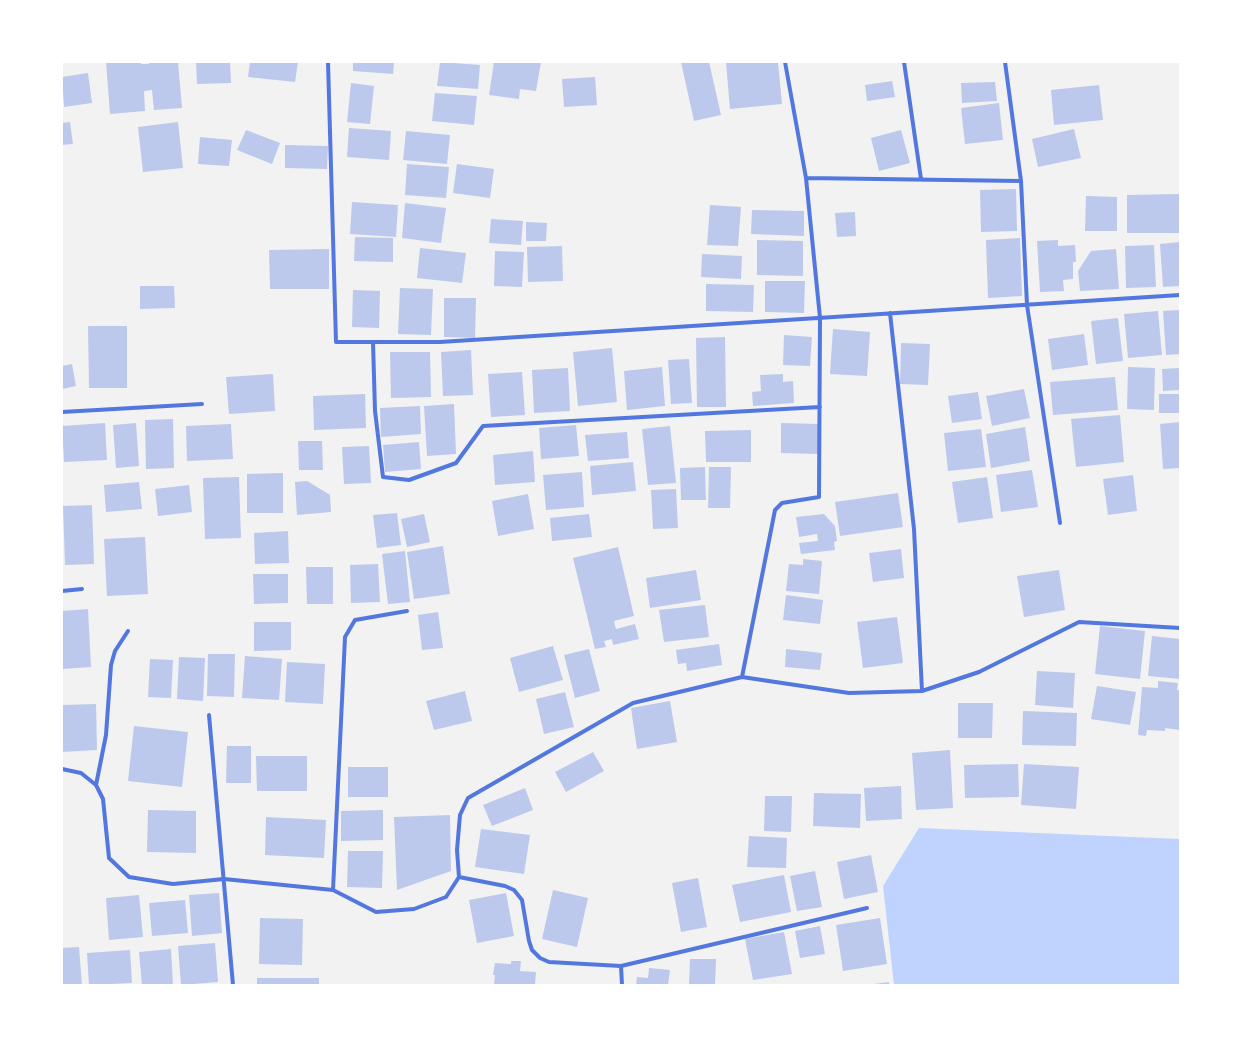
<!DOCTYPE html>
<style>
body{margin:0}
#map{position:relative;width:1242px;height:1047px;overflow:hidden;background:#f2f2f2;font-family:Mulish,sans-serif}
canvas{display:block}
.frame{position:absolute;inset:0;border:63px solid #fff;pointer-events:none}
</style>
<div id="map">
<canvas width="1242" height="1047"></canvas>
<div class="frame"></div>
</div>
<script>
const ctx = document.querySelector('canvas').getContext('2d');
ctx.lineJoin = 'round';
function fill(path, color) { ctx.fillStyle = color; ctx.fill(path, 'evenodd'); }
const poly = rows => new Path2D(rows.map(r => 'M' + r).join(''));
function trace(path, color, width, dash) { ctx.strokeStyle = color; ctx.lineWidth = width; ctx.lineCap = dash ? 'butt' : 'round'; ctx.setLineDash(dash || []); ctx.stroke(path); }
fill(poly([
 [919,828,1180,839,1180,985,894,985,883,886]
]), '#bfd3fe');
fill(poly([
 [106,62,141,62,141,64,149,64,149,62,178,62,182,108,154,110,152,90,144,91,145,111,110,114],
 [196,62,230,62,231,83,197,84],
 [250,62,298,62,295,82,248,77],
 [353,62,394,62,393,74,353,71],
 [440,62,480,65,478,89,437,86],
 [494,62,541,62,536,91,520,89,519,99,489,95],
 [681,62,709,62,721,115,694,121],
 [726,62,778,62,782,104,730,109],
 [88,73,92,103,64,107,62,77],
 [595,77,597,105,564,107,562,79],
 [892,81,895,97,867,101,865,85],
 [995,82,997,101,962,103,961,83],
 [351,83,374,86,370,124,347,122],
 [1099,85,1103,120,1054,125,1051,90],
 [435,93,477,96,474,125,432,121],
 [999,103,1003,140,965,144,961,108],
 [70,122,73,144,62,145,62,123],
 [178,122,183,168,143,172,138,127],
 [349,128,391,131,389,160,347,157],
 [1074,129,1081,158,1038,167,1032,139],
 [246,130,280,143,272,164,237,150],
 [901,130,910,163,879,171,871,138],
 [406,131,450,135,447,164,403,160],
 [200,137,232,140,229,166,198,164],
 [285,145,328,146,327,169,285,168],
 [407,164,449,167,446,198,405,195],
 [457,164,494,169,490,198,453,193],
 [1016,189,1017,231,981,232,980,190],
 [1180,194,1180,233,1127,233,1127,195],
 [1086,196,1117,197,1117,231,1085,231],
 [352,202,398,205,396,237,350,234],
 [405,203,446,208,441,243,402,238],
 [710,205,741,207,738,246,707,245],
 [752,210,804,211,804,236,751,234],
 [855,212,856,236,837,237,835,213],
 [491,219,523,221,521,245,489,243],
 [526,222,547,223,546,241,526,241],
 [355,237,393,238,393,262,354,261],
 [1020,238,1022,296,988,298,986,240],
 [757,240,803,241,803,276,757,275],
 [1058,240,1058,246,1075,245,1076,262,1073,262,1073,279,1063,280,1064,291,1040,292,1037,241],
 [1180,242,1180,286,1163,287,1160,244],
 [1154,245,1156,287,1126,288,1125,246],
 [562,246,563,281,528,282,527,247],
 [420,248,466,253,462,283,417,278],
 [329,249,329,289,270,289,269,250],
 [1116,249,1119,289,1080,291,1078,271,1091,251],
 [495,251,524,252,522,287,494,286],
 [702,254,742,256,741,279,701,277],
 [765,281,805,281,804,313,765,312],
 [706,284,754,285,753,312,706,311],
 [140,286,174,286,175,308,140,309],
 [400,288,433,289,431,335,398,334],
 [353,290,380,291,379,328,352,327],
 [444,298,476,298,475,338,444,337],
 [1180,310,1180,354,1166,355,1163,311],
 [1158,311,1162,355,1128,358,1124,314],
 [1118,318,1123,361,1096,364,1091,321],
 [88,326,127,326,127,388,89,388],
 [833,329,870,332,867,376,830,374],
 [1084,334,1088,365,1052,370,1048,339],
 [784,335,812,337,810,366,783,365],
 [725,337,726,407,697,407,696,338],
 [901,343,930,344,928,385,900,384],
 [612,348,617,402,578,406,573,352],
 [471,350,473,395,443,396,441,352],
 [390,352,430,352,431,397,391,398],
 [689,359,692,403,671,404,668,360],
 [72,364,76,386,62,389,62,366],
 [662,367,665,406,627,410,624,371],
 [1128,367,1155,368,1154,410,1127,409],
 [568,368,570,411,534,413,532,370],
 [1180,368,1180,390,1163,391,1162,369],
 [522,372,525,415,491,417,488,374],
 [273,374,275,411,229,414,226,377],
 [783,374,783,382,793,381,794,403,753,406,752,392,761,391,760,375],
 [1115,377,1118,410,1053,415,1050,382],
 [1024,389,1030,418,992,426,986,396],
 [978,392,982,419,952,423,948,396],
 [365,394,366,428,314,430,313,396],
 [1159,394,1180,394,1180,413,1159,413],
 [454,404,456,454,427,456,424,406],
 [420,406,421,434,381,437,380,408],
 [1120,415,1124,462,1076,467,1071,419],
 [173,419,174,468,146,469,145,420],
 [1180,422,1180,468,1163,469,1160,424],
 [105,423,107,460,64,462,62,426],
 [136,423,139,466,116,468,113,425],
 [781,423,818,424,818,454,781,453],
 [231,424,233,459,187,461,186,426],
 [576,425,579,456,541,459,539,428],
 [670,426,676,483,648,485,642,429],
 [1025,427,1030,461,991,468,986,434],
 [981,429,986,467,948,471,944,433],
 [751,430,751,462,706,462,705,431],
 [627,432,629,458,588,461,585,435],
 [298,441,322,441,323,470,299,470],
 [419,442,421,469,385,472,383,445],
 [369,446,371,483,344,484,342,447],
 [533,451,535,482,495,485,493,455],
 [633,462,636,491,592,495,590,466],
 [705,467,706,500,681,500,680,468],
 [709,467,731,467,730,508,708,508],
 [1032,470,1038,507,1001,512,996,475],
 [582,472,584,507,546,510,543,475],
 [283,473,283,513,247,513,247,474],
 [1133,475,1137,511,1108,515,1103,479],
 [239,477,241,538,205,539,203,478],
 [987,477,993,518,958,523,952,482],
 [307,481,330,495,331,512,297,515,295,482],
 [139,482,142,509,106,512,104,485],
 [189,485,192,512,158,516,155,489],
 [676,489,678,528,653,529,651,490],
 [898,493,903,527,840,536,835,502],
 [528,494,534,529,498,536,492,501],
 [92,505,94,564,65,565,63,506],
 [397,513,401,545,377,548,373,515],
 [424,514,430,542,407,547,401,519],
 [589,514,592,537,552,541,550,518],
 [824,514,835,526,837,541,834,542,835,550,801,554,799,543,818,541,817,534,799,537,796,517],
 [288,531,289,563,255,564,254,533],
 [145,537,148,594,107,596,104,539],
 [443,546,450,594,414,599,407,552],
 [618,547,634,616,614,621,616,629,635,624,639,639,613,645,612,639,604,641,606,647,595,649,573,558],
 [901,549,904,578,873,582,869,553],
 [405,551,410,602,388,604,382,554],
 [803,559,822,561,819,594,786,591,789,564,803,565],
 [378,564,380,602,351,603,350,565],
 [306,567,333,567,333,604,307,604],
 [696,570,701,600,650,608,646,578],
 [1059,570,1065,610,1024,617,1017,576],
 [253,574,288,574,288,603,254,604],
 [786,595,823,600,820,624,783,620],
 [705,605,709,637,664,642,659,610],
 [88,609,91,667,62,669,62,611],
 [438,612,443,648,422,650,418,615],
 [897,617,903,663,863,668,857,622],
 [254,622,291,622,291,650,254,651],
 [1100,626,1145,631,1140,679,1095,674],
 [1152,636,1180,639,1180,679,1148,676],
 [719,644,722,665,687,671,686,663,678,664,676,650],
 [553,646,563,680,519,692,510,658],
 [589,649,600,691,575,698,564,655],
 [786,649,822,653,820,670,785,667],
 [208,654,235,654,234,697,207,696],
 [245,656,282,659,279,700,242,698],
 [179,657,205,658,203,701,177,699],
 [150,659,173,660,171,698,148,697],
 [287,662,325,664,323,704,285,702],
 [1037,671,1075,673,1073,708,1035,705],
 [1158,681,1178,683,1177,690,1180,690,1180,730,1165,728,1165,731,1147,730,1146,736,1138,735,1142,687,1158,688],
 [1097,686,1136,692,1130,725,1091,719],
 [465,691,472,721,434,730,426,701],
 [565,692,574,727,544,734,536,699],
 [670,701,677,742,637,749,631,708],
 [958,703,993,703,992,738,958,738],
 [96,704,97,750,62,752,62,705],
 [1023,711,1077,713,1076,746,1022,745],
 [134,726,188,732,182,787,128,781],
 [227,746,251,746,251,783,226,783],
 [950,750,953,808,916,810,912,753],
 [593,752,604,771,566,792,555,772],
 [256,756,307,756,307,791,257,791],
 [1018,764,1019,797,965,798,964,765],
 [1024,764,1079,767,1076,809,1021,805],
 [348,767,388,767,388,797,348,797],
 [901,786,902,819,866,821,864,788],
 [525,788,533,810,492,826,483,805],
 [814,793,861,794,860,828,813,826],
 [765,796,792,796,791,832,764,831],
 [148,810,196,811,196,853,147,852],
 [383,810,383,840,341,841,341,811],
 [450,815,451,871,397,890,394,817],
 [266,817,326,820,324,858,265,855],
 [481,829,530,835,524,874,475,867],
 [749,836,787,838,786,868,747,867],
 [348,851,383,851,382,888,347,887],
 [871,855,878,892,844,899,837,862],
 [815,871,822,907,797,911,790,876],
 [784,875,791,912,740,922,732,885],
 [698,878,707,927,681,932,672,883],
 [553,890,588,898,577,947,542,939],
 [219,893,222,933,192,936,189,895],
 [506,893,514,936,477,943,469,900],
 [139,895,143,937,109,940,106,898],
 [185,900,188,933,152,936,149,903],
 [260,918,303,919,302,965,259,964],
 [880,918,887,964,843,971,836,925],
 [820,926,825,954,800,958,795,931],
 [784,932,792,974,753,980,745,939],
 [215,943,218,982,181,985,178,946],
 [79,947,82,985,62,985,62,948],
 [171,949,173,985,142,985,139,952],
 [130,950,132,983,89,985,87,953],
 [690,959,716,959,715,985,689,985],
 [511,961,521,961,520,971,536,972,535,985,494,985,495,975,493,975,495,963,511,964],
 [649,968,670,970,668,985,636,985,637,977,648,978],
 [257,978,319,978,319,985,257,985],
 [889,982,889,985,874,985,874,984]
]), '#bdc9ec');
trace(poly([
 [328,62,336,342,440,342,1180,295],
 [785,62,806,178,1021,181,1027,305,1060,523],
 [904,62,921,179],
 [1005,62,1021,181],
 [890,313,914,529,922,691],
 [373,342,375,411,383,477,409,480,456,463,483,426,820,407],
 [62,412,202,404],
 [62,591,82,589],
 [742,677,775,510,782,503,819,497,820,318,806,178],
 [209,715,233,985],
 [62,769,81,773,96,785,103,799,109,858,129,877,173,884,224,879,333,890,376,912,414,909,446,897,459,877,457,850,460,815,468,798,633,703,742,677,849,693,922,691,979,672,1079,622,1180,628],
 [96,785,106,735,111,665,115,651,128,631],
 [459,877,505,886,514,890,522,900,529,941,532,950,540,958,549,962,621,966],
 [333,890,345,637,355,620,407,611],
 [622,985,621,966,867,908]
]), '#5277de', 4);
</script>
